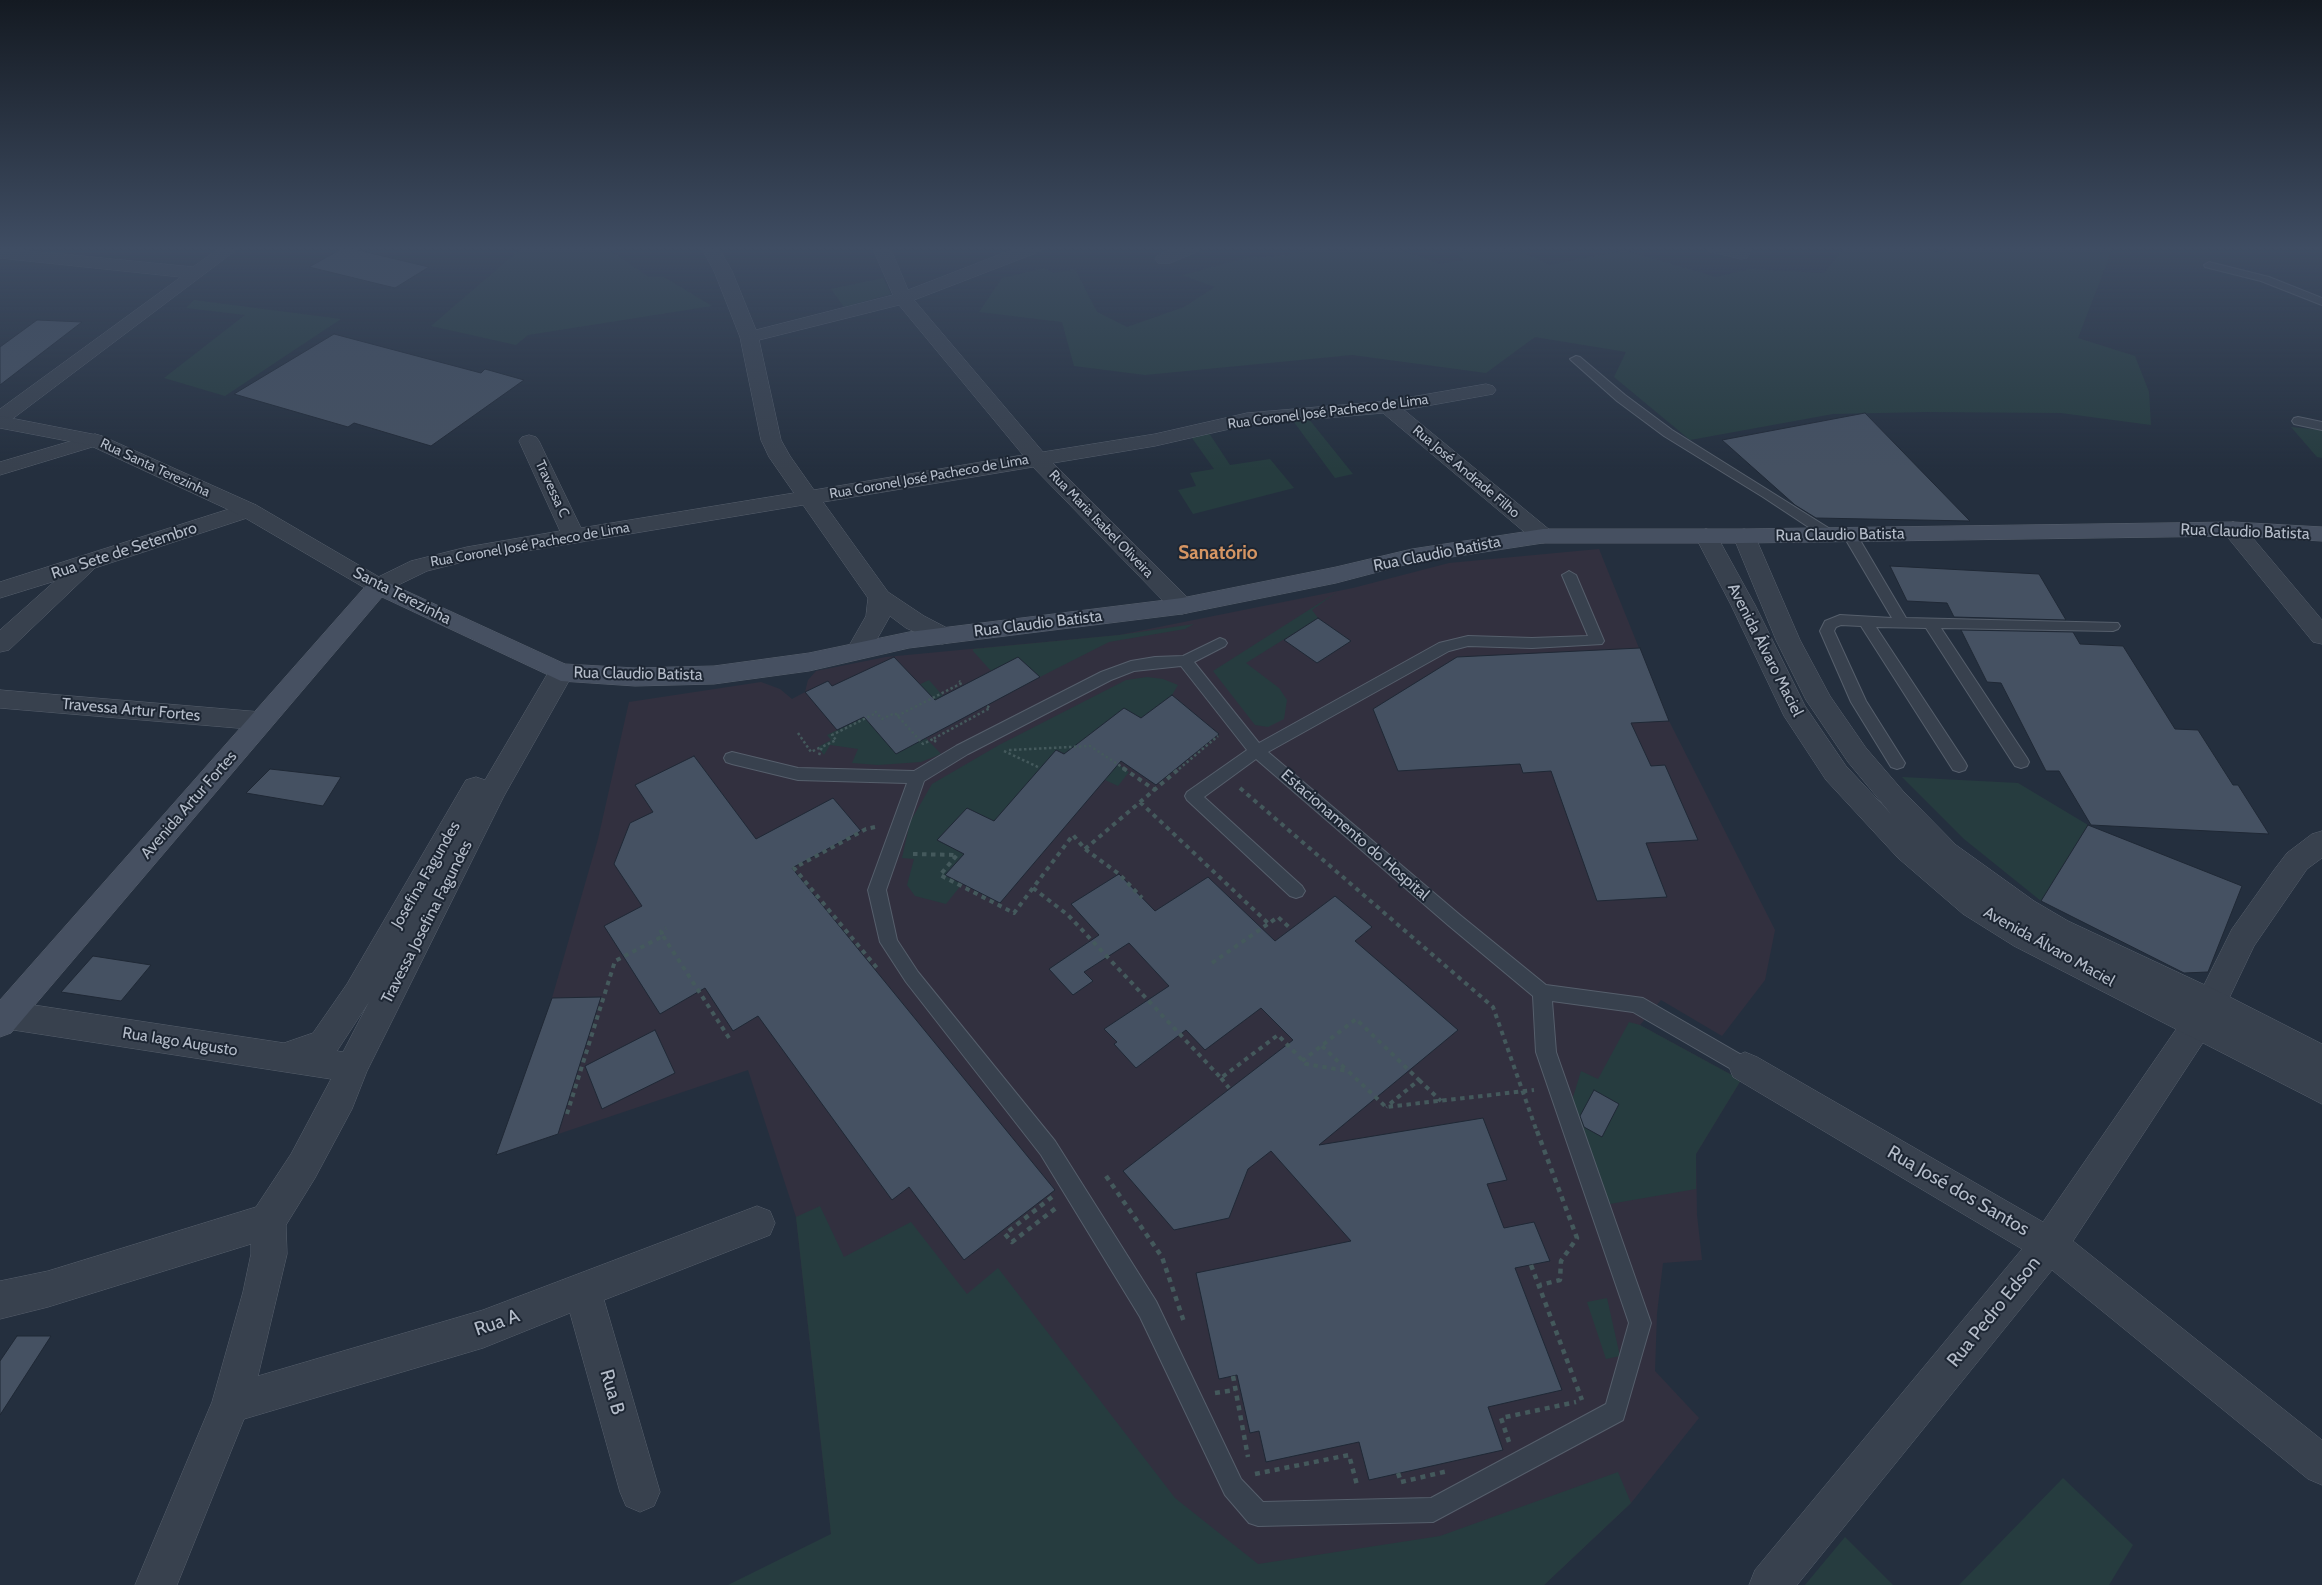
<!DOCTYPE html>
<meta charset="utf-8">
<style>
body{margin:0}
canvas{display:block;background:#242f3e}
</style>
<canvas width="2322" height="1585"></canvas>
<script>
const ctx = document.querySelector('canvas').getContext('2d');
ctx.lineJoin = 'round';
function fill(path, color) { ctx.fillStyle = color; ctx.fill(path, 'evenodd'); }
const poly = rows => new Path2D(rows.map(r => 'M' + r).join(''));
function trace(path, color, width, dash) { ctx.strokeStyle = color; ctx.lineWidth = width; ctx.lineCap = dash ? 'butt' : 'round'; ctx.setLineDash(dash || []); ctx.stroke(path); }
function drawText(font, color, halo, rows, align = 'center') {
  ctx.font = font + ' Cabin,sans-serif'; ctx.lineWidth = 4; ctx.setLineDash([]); ctx.textBaseline = 'middle'; ctx.strokeStyle = halo; ctx.fillStyle = color; for (const [text, x, y, turn = 0] of rows) {
    ctx.save(); ctx.translate(x, y); ctx.rotate((+turn || 0) * Math.PI / 180); ctx.textAlign = isNaN(turn) ? turn : align; if (halo) ctx.strokeText(text, 0, 0); ctx.fillText(text, 0, 0); ctx.restore();
  }
}
fill(poly([
 [1599,549,1666,715,1775,930,1765,980,1722,1036,1661,1000,1640,1025,1741,1080,1696,1154,1697,1215,1702,1260,1663,1263,1657,1313,1655,1371,1699,1418,1631,1503,1544,1585,831,1534,796,1217,748,1070,496,1155,552,998,598,839,629,702,761,682,780,689,792,699,805,692,808,680,816,671,886,657,1119,635,1353,588,1449,563]
]), '#32303f');
fill(poly([
 [523,247,616,247,611,251,649,277,664,277,712,306,528,335,516,345,431,326],
 [1310,247,1333,251,1392,247,1441,264,1463,260,1454,247,1513,247,1549,265,1625,250,1716,277,1750,269,1824,273,1845,247,1899,247,1948,253,1948,247,2113,247,2078,338,2135,356,2149,392,2151,425,2061,413,1926,412,1833,414,1690,440,1614,377,1626,352,1535,337,1486,373,1352,355,1145,375,1074,366,1062,322,979,312,1002,278,1044,268,1054,273,1075,269,1097,312,1127,327,1184,307,1215,287,1182,275,1246,258,1289,255],
 [883,278,891,294,844,307,831,289],
 [194,300,341,319,225,396,164,378,245,315,186,308],
 [1291,418,1308,418,1353,474,1335,478],
 [2291,427,2322,430,2322,458,2317,457],
 [1209,433,1230,465,1270,459,1294,488,1193,514,1178,490,1196,486,1190,473,1214,469,1192,438],
 [1337,592,1312,610,1318,618,1246,663,1279,688,1287,700,1284,719,1268,727,1255,725,1213,671],
 [1194,624,1185,629,1109,642,1040,677,1018,657,991,671,973,651,973,649,1119,635],
 [1147,677,1163,679,1178,685,1172,695,1141,718,1124,708,1085,738,1090,746,1129,772,1118,786,1105,780,1109,774,1057,750,994,821,967,808,937,840,964,854,945,875,962,884,946,904,915,896,907,885,914,859,902,858,910,822,932,784,999,745,1126,680],
 [929,680,943,696,905,716,941,754,921,762,878,765,852,763,858,749,830,745,824,755,818,747,831,740,827,735,907,696,904,692],
 [1902,777,2018,783,2088,825,2041,901,1964,839],
 [1629,1022,1640,1025,1741,1080,1696,1154,1696,1189,1604,1205,1570,1107,1581,1071,1598,1079],
 [820,1206,844,1257,911,1222,967,1294,998,1268,1175,1498,1258,1564,1440,1536,1618,1472,1631,1503,1544,1585,728,1585,831,1534,796,1217],
 [1607,1298,1620,1356,1606,1359,1587,1302],
 [2063,1478,2133,1545,2109,1585,1959,1585],
 [1845,1537,1893,1585,1805,1585]
]), '#263c3f');
const building = poly([
 [345,247,429,267,395,288,309,267,345,247],
 [37,320,82,322,0,385,0,347,37,320],
 [334,334,481,373,485,369,524,380,431,446,354,423,348,427,234,394,334,334],
 [1865,413,1970,521,1816,518,1795,505,1722,440,1865,413],
 [1890,566,2039,574,2066,620,1954,617,1947,603,1907,601,1890,566],
 [1318,618,1351,641,1317,663,1284,640,1318,618],
 [1961,630,2073,632,2080,644,2123,646,2175,729,2198,730,2233,785,2238,785,2269,834,2091,825,2059,771,2046,771,2001,683,1987,682,1961,630],
 [1640,648,1669,721,1631,723,1651,766,1665,765,1698,840,1646,843,1667,897,1597,901,1551,771,1523,773,1520,764,1398,771,1373,709,1457,657,1640,648],
 [894,657,935,700,1018,657,1040,677,896,754,864,717,837,730,805,692,828,681,832,686,894,657],
 [1172,695,1219,734,1156,785,1121,761,1000,903,945,875,964,854,937,840,967,808,994,821,1056,750,1064,754,1124,708,1141,718,1172,695],
 [694,756,756,839,833,798,861,831,792,868,1055,1190,964,1260,909,1187,892,1200,758,1016,733,1031,705,988,660,1014,604,926,642,906,614,864,630,823,653,812,635,785,694,756],
 [270,769,341,777,323,806,246,793,270,769],
 [2088,825,2242,886,2208,972,2184,973,2041,901,2088,825],
 [1119,874,1155,911,1208,877,1275,941,1335,896,1372,927,1355,941,1458,1030,1319,1145,1483,1118,1507,1180,1487,1184,1504,1228,1534,1222,1550,1261,1515,1268,1562,1390,1488,1407,1503,1450,1369,1480,1359,1442,1266,1462,1259,1431,1250,1433,1237,1375,1219,1379,1196,1273,1351,1241,1271,1151,1248,1169,1229,1218,1174,1230,1123,1171,1293,1040,1261,1008,1205,1050,1186,1030,1136,1068,1114,1044,1117,1042,1104,1029,1169,986,1129,943,1084,972,1093,981,1073,995,1049,969,1099,935,1071,904,1119,874],
 [93,956,151,965,121,1001,61,992,93,956],
 [601,997,558,1134,496,1155,552,998,601,997],
 [655,1030,675,1073,602,1109,585,1066,655,1030],
 [1594,1090,1619,1104,1602,1137,1584,1127,1580,1116,1594,1090],
 [17,1336,51,1336,0,1415,0,1361,17,1336]
]);
fill(building, '#455162');
trace(building, '#1f2835', 1);
const service = poly([
 [2209,262,2269,277,2322,298,2322,305,2261,281,2205,267,2204,265,2209,262],
 [1576,356,1580,357,1625,395,1672,430,1835,532,1837,535,1835,538,1825,538,1763,497,1664,436,1617,401,1572,361,1570,359,1576,356],
 [2298,417,2322,422,2322,430,2294,424,2292,421,2294,418,2298,417],
 [1850,531,1857,535,1906,618,2118,623,2120,626,2118,629,2113,631,1941,628,2027,758,2029,762,2027,766,2021,768,2015,766,1926,628,1876,627,1965,762,1967,766,1965,770,1959,772,1953,770,1861,626,1841,625,1836,627,1834,631,1866,701,1905,763,1903,767,1897,769,1891,767,1851,702,1820,631,1825,621,1840,615,1892,618,1843,535,1850,531],
 [1569,571,1576,575,1604,641,1602,644,1532,648,1468,646,1449,651,1268,752,1460,915,1546,985,1643,998,1752,1061,1755,1067,1752,1073,1745,1076,1738,1073,1633,1012,1552,1001,1556,1052,1651,1323,1623,1420,1433,1522,1258,1526,1249,1523,1225,1495,1140,1317,1041,1155,906,982,880,942,868,890,907,783,798,780,732,764,726,762,724,758,726,754,732,752,798,768,914,771,956,746,1101,672,1131,661,1155,657,1183,656,1220,638,1225,640,1227,643,1225,646,1194,662,1259,743,1439,643,1468,636,1532,638,1588,636,1562,575,1569,571],
 [1181,666,1247,750,1187,792,1185,796,1187,800,1290,896,1296,898,1302,896,1305,891,1302,886,1204,797,1256,759,1448,925,1533,996,1536,1052,1629,1323,1606,1404,1431,1498,1263,1502,1241,1479,1156,1301,1055,1141,918,972,897,940,886,890,924,781,968,754,1111,680,1134,671,1181,666]
]);
const minor = poly([
 [221,247,240,247,7,423,0,425,0,409,181,277,0,258,0,248,193,267,221,247],
 [701,247,718,247,732,271,756,330,893,295,872,247,890,247,908,290,1019,247,1043,247,1041,251,914,300,1043,452,1155,434,1247,413,1388,401,1486,384,1493,386,1496,390,1493,394,1404,410,1551,531,1554,536,1551,541,1543,543,1535,541,1383,413,1247,425,1155,446,1053,463,1190,600,1194,606,1190,612,1182,614,1174,612,1033,467,823,502,888,592,924,616,951,630,954,636,951,642,942,644,906,628,890,616,867,657,858,659,849,657,846,651,866,616,868,598,803,505,467,561,427,571,386,591,378,594,370,591,366,586,370,581,411,561,467,547,560,531,519,441,522,437,529,435,536,437,539,441,581,528,794,493,769,457,761,440,740,337,714,271,701,247],
 [899,305,1023,455,814,490,790,456,781,440,759,340,899,305],
 [1177,247,1201,247,1199,251,1170,263,1158,263,1155,259,1158,255,1177,247],
 [1706,247,1753,247,1747,258,1741,259,1708,251,1706,247],
 [95,434,102,436,105,440,102,444,0,475,0,462,95,434],
 [248,503,256,505,259,510,256,515,95,568,9,650,0,652,0,630,55,581,0,598,0,582,248,503],
 [2233,522,2241,524,2322,620,2322,644,2313,642,2225,534,2222,529,2225,524,2233,522],
 [561,663,570,666,574,672,504,796,367,1071,352,1109,315,1178,286,1225,287,1254,258,1376,483,1310,757,1206,770,1211,775,1223,770,1235,604,1300,660,1492,654,1506,640,1512,626,1506,620,1492,570,1313,483,1348,244,1419,177,1585,135,1585,212,1402,243,1292,251,1254,251,1244,48,1307,0,1319,0,1281,48,1271,256,1207,291,1154,331,1079,7,1029,0,1026,0,1004,7,1001,284,1043,313,1033,347,984,466,780,476,777,485,780,552,666,561,663],
 [369,1002,343,1052,337,1051,369,1002],
 [0,690,261,712,270,714,274,721,270,728,261,730,0,708,0,690],
 [2322,831,2322,858,2307,869,2254,946,2222,1013,2209,1016,2213,1025,2208,1035,2073,1241,2322,1440,2322,1485,2308,1479,2052,1270,1797,1585,1749,1585,1755,1570,2022,1249,1733,1077,1729,1067,1733,1057,1745,1052,1757,1057,2043,1222,2186,1015,2200,1012,2195,1003,2232,929,2274,870,2287,853,2312,834,2322,831]
]);
const tertiary = poly([
 [0,416,102,436,256,505,386,581,390,586,386,591,378,594,370,591,240,515,89,445,0,428,0,416],
 [1706,529,1714,531,1717,536,1755,605,1805,706,1846,766,1891,814,1848,762,1806,700,1776,640,1733,536,1736,531,1744,529,1752,531,1755,536,1800,640,1830,696,1866,748,1903,791,1956,845,2034,901,2068,921,2222,993,2322,1044,2322,1104,2014,946,1963,914,1898,858,1826,780,1784,716,1731,605,1695,536,1698,531,1706,529]
]);
const secondary = poly([
 [2233,522,2322,527,2322,541,2233,536,1744,543,1543,543,1412,563,1336,583,1182,614,909,648,809,671,714,684,635,686,561,681,382,597,11,1033,0,1037,0,1000,370,581,378,578,565,664,635,668,714,666,809,653,909,632,1182,598,1336,567,1412,549,1543,529,1744,529,2233,522]
]);
trace(service, '#565f6c', 2);
trace(minor, '#565f6c', 1);
trace(tertiary, '#565f6c', 1);
trace(secondary, '#565f6c', 1);
trace(poly([
 [875,711,882,719,895,713,923,744,933,739],
 [897,716,962,683,959,681],
 [798,733,811,752,821,747],
 [936,742,933,739,990,708,987,706],
 [1009,750,1090,746,1125,769],
 [1004,751,1040,768],
 [819,755,822,747,836,740,832,735,876,713],
 [1179,769,1218,736]
]), '#44595c', 2.5, [2.5, 2.5]);
trace(poly([
 [1123,768,1155,790],
 [1240,788,1493,1007,1537,1132],
 [1140,802,1269,924],
 [875,827,866,829,794,868,877,968],
 [1085,849,1180,768],
 [913,854,957,855,940,875,1014,913,1073,835,1085,849,1119,874,1142,898],
 [1033,888,1068,915,1221,1078,1278,1035,1306,1064,1348,1071,1386,1107,1534,1090],
 [663,936,731,1041],
 [1212,963,1278,917,1291,929],
 [1322,1046,1348,1071],
 [1302,1061,1356,1019,1419,1080,1386,1107],
 [1221,1078,1229,1088],
 [1419,1080,1441,1101],
 [567,1114,615,961,663,936,661,931,666,928]
]), '#44595c', 4, [4.5, 4.5]);
trace(poly([
 [1537,1131,1577,1238,1561,1261,1560,1280,1540,1285],
 [1106,1176,1162,1257,1184,1322],
 [1052,1197,1005,1234,1012,1242,1056,1208],
 [1531,1265,1582,1400],
 [1233,1376,1248,1457],
 [1215,1393,1235,1390],
 [1509,1442,1501,1418,1576,1402],
 [1398,1473,1401,1482],
 [1255,1474,1349,1455,1357,1485],
 [1401,1482,1448,1471]
]), '#44595c', 4.5, [5, 5]);
fill(service, '#38414e');
fill(minor, '#38414e');
fill(tertiary, '#38414e');
fill(secondary, '#465061');
const sky = ctx.createLinearGradient(0, 0, 0, 469);
sky.addColorStop(0, '#141a22');
sky.addColorStop(0.53, '#3f4d63');
sky.addColorStop(1, '#3f4d6300');
ctx.fillStyle = sky;
ctx.fillRect(0, 0, 2322, 469);
drawText('14px', '#b4bcc9', '#1d2633', [
 ["Rua Coronel José Pacheco de Lima",1328,412,-7],
 ["Rua Santa Terezinha",155,468,25],
 ["Rua José Andrade Filho",1466,472,40],
 ["Rua Coronel José Pacheco de Lima",929,477,-10],
 ["Travessa C",552,489,65],
 ["Rua Maria Isabel Oliveira",1101,524,46],
 ["Rua Coronel José Pacheco de Lima",530,545,-10]
]);
drawText('16px', '#b4bcc9', '#1d2633', [
 ["Rua Claudio Batista",2245,532,2],
 ["Rua Claudio Batista",1840,535,-1],
 ["Rua Sete de Setembro",124,551,-18],
 ["Rua Claudio Batista",1437,554,-11],
 ["Santa Terezinha",402,596,27],
 ["Rua Claudio Batista",1038,624,-7],
 ["Avenida Álvaro Maciel",1765,650,63],
 ["Rua Claudio Batista",638,674,1],
 ["Travessa Artur Fortes",131,710,5],
 ["Avenida Artur Fortes",189,805,-49],
 ["Estacionamento do Hospital",1355,835,41],
 ["Josefina Fagundes",426,875,-60],
 ["Travessa Josefina Fagundes",427,922,-63],
 ["Avenida Álvaro Maciel",2049,947,29],
 ["Rua Iago Augusto",180,1042,9]
]);
drawText('bold 19px', '#d59563', '#1d2633', [
 ["Sanatório",1218,553]
]);
drawText('19px', '#b4bcc9', '#1d2633', [
 ["Rua José dos Santos",1958,1191,30],
 ["Rua Pedro Edson",1994,1312,-51],
 ["Rua A",497,1323,-19],
 ["Rua B",612,1392,74]
]);
</script>
